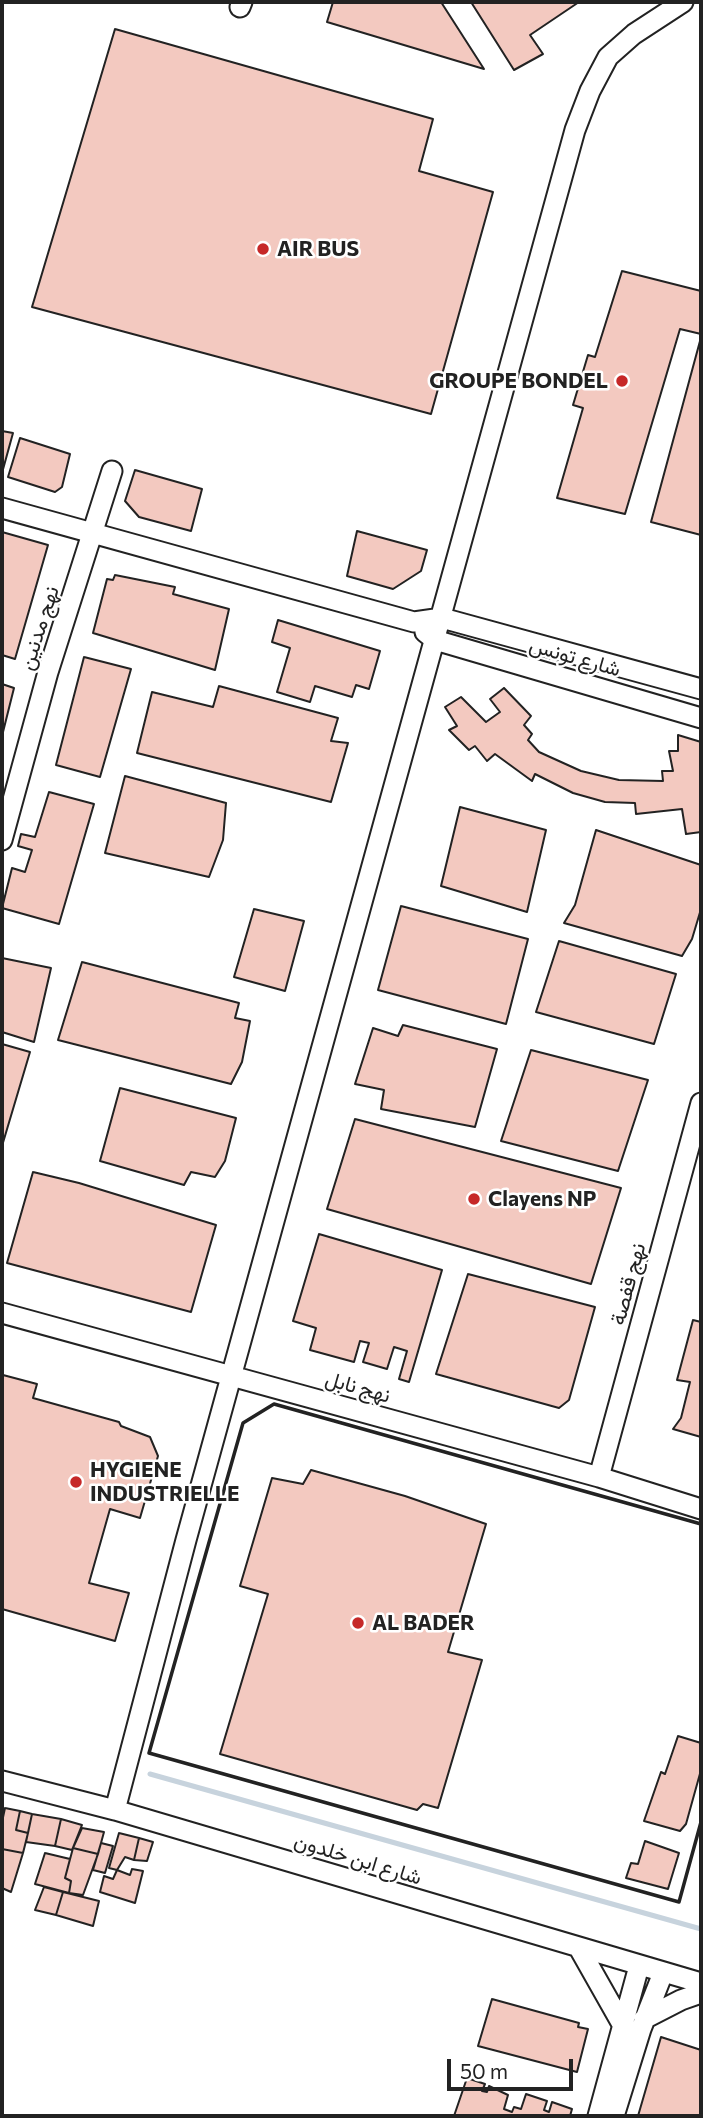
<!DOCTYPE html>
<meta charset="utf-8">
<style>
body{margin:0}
#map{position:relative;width:703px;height:2118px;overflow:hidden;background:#fff;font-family:Commissioner,sans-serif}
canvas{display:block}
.frame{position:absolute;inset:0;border:4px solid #222;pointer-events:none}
.scale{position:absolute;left:447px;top:2059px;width:126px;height:32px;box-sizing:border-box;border:4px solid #222;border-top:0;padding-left:9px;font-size:21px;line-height:24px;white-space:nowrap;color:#222;-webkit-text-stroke:5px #fff;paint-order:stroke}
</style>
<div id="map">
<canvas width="703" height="2118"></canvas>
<div class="frame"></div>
<div class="scale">50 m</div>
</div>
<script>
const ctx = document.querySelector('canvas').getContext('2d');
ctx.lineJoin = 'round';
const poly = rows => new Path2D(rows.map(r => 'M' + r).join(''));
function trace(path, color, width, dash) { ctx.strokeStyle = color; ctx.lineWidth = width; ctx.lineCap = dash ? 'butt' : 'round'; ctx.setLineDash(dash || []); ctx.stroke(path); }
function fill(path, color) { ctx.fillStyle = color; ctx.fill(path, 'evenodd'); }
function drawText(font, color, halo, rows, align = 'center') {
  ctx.font = font + ' Commissioner,Vazirmatn,sans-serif'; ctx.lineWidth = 5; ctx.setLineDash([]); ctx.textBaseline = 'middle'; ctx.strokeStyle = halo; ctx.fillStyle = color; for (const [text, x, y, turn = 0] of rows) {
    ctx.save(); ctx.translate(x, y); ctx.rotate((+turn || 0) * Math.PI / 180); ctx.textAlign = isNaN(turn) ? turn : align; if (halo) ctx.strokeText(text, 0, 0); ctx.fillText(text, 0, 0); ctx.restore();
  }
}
trace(poly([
 [150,1774,701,1929]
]), '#c7d3dd', 5);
const building = poly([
 [333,2,441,2,484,69,327,22,333,2],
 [471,2,579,2,530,35,543,54,514,70,471,2],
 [115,29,433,119,419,171,493,192,431,414,32,307,115,29],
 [622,271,701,291,701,334,680,329,625,514,557,498,583,408,573,405,588,355,595,357,622,271],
 [700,341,701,342,701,535,651,522,700,341],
 [2,431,13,433,2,473,2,431],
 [20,438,70,454,62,487,55,492,8,477,20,438],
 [135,470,202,489,191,531,139,517,125,501,135,470],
 [357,531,427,550,421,571,393,589,347,576,357,531],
 [2,532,48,545,15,659,2,655,2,532],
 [115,575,175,587,173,594,229,609,215,670,93,633,107,579,113,580,115,575],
 [278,620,380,651,369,689,356,685,352,697,315,686,310,702,277,692,290,648,272,642,278,620],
 [84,657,131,669,100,777,56,765,84,657],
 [2,684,14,688,2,736,2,684],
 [219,686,338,718,331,741,348,743,331,802,137,753,152,692,213,707,219,686],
 [504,688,531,716,524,725,532,734,528,740,539,752,581,771,619,780,663,781,662,771,673,771,669,751,678,751,678,735,701,742,701,832,686,834,682,809,636,814,635,803,605,802,573,793,535,774,532,781,495,754,487,761,475,746,469,750,449,730,457,726,445,707,461,697,486,722,500,712,490,699,504,688],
 [125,776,226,803,223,840,209,877,105,853,125,776],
 [49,792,94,804,59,924,2,908,12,868,25,872,32,850,18,846,21,834,35,837,49,792],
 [460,807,546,830,527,912,441,886,460,807],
 [596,830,701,865,701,909,692,939,682,956,564,923,575,905,596,830],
 [401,906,528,939,506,1024,378,990,401,906],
 [254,909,304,921,285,991,234,977,254,909],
 [559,941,676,974,654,1044,536,1012,559,941],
 [2,958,51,968,34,1042,2,1032,2,958],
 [82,962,239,1003,235,1018,250,1021,242,1062,231,1084,58,1040,82,962],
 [403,1025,497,1049,475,1127,381,1109,384,1090,355,1084,373,1028,398,1036,403,1025],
 [2,1044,30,1052,2,1146,2,1044],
 [531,1050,648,1080,618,1171,501,1141,531,1050],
 [120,1088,236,1118,225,1161,215,1177,191,1172,184,1185,100,1161,120,1088],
 [355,1119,621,1188,591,1284,327,1209,355,1119],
 [33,1172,79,1183,216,1225,191,1312,7,1263,33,1172],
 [319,1234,442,1270,409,1382,399,1379,407,1351,394,1347,387,1369,363,1362,369,1343,360,1341,354,1362,310,1350,316,1328,293,1321,319,1234],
 [468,1274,595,1307,569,1400,559,1408,436,1374,468,1274],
 [693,1320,701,1322,701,1437,673,1429,681,1418,690,1382,677,1380,693,1320],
 [3,1375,37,1384,33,1398,119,1422,121,1426,150,1437,158,1456,140,1518,110,1509,89,1583,129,1593,115,1641,2,1609,3,1375],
 [311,1470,405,1496,486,1524,448,1652,482,1660,438,1808,423,1804,417,1810,220,1754,268,1594,240,1586,272,1478,303,1484,311,1470],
 [678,1736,701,1743,701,1770,686,1824,680,1831,644,1821,661,1772,665,1774,678,1736],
 [5,1808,20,1811,16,1830,28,1833,23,1853,2,1849,2,1822,5,1808],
 [20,1811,32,1814,28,1833,16,1830,20,1811],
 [32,1814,61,1819,55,1846,26,1842,32,1814],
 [61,1819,82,1825,72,1850,55,1846,61,1819],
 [82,1828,104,1832,98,1854,73,1848,82,1828],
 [119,1833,139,1838,134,1860,125,1857,117,1870,109,1868,119,1833],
 [139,1838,153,1842,147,1861,134,1860,139,1838],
 [645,1841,679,1853,668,1889,626,1878,631,1863,638,1864,645,1841],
 [101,1843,113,1846,105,1873,93,1870,101,1843],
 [73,1848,98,1854,83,1895,69,1893,71,1881,65,1878,73,1848],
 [2,1849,23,1853,11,1892,2,1888,2,1849],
 [45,1853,70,1859,65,1878,71,1881,69,1893,35,1884,45,1853],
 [132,1869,143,1871,135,1903,100,1892,104,1876,113,1879,117,1870,130,1875,132,1869],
 [44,1887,63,1892,56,1915,35,1910,44,1887],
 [63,1892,99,1901,93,1926,56,1915,63,1892],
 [492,1999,579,2023,578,2027,588,2029,577,2072,478,2046,492,1999],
 [661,2037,701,2050,701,2116,638,2116,661,2037],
 [467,2078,485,2084,482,2091,487,2092,489,2086,508,2095,504,2109,512,2112,514,2107,521,2109,526,2094,547,2101,544,2110,549,2112,552,2102,572,2109,570,2116,454,2116,467,2078]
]);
fill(building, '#f3c9c0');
trace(building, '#222', 2);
const minor = poly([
 [240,7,242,2],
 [2,508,414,622,442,618,701,689],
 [425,632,435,640,701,718],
 [2,840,48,672,112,471],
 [2,1313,599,1477,701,1509],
 [599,1477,701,1103],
 [2,1781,115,1810,701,1983],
 [115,1810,186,1540,575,130,590,91,608,57,634,34,683,2],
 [579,1948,622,2024],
 [644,2019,681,2000,701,1993],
 [598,2116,639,1966],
 [614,2116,641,2029,663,1973]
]);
trace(minor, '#222', 23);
trace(minor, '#fff', 19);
trace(poly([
 [701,1524,274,1404,243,1423,149,1753,679,1902,701,1822]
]), '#222', 3.5);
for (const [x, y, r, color] of [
 [263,249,7,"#c62828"],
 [622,381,7,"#c62828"],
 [474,1199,7,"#c62828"],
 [76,1482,7,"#c62828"],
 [358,1623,7,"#c62828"]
]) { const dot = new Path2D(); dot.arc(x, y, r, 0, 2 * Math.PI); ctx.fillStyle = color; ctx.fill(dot); trace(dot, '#fff', 2.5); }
drawText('bold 21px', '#222', '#fff', [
 ["AIR BUS",277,249],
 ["GROUPE BONDEL",608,381,"right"],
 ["Clayens NP",488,1199],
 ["HYGIENE",90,1470],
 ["INDUSTRIELLE",90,1494],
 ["AL BADER",372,1623]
], 'left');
drawText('21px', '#222', '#fff', [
 ["نهج مدنين",39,628,-72],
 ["شارع تونس",575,657,16],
 ["نهج قفصة",628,1284,-75],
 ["نهج نابل",358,1387,16],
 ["شارع ابن خلدون",358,1859,17]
]);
</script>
